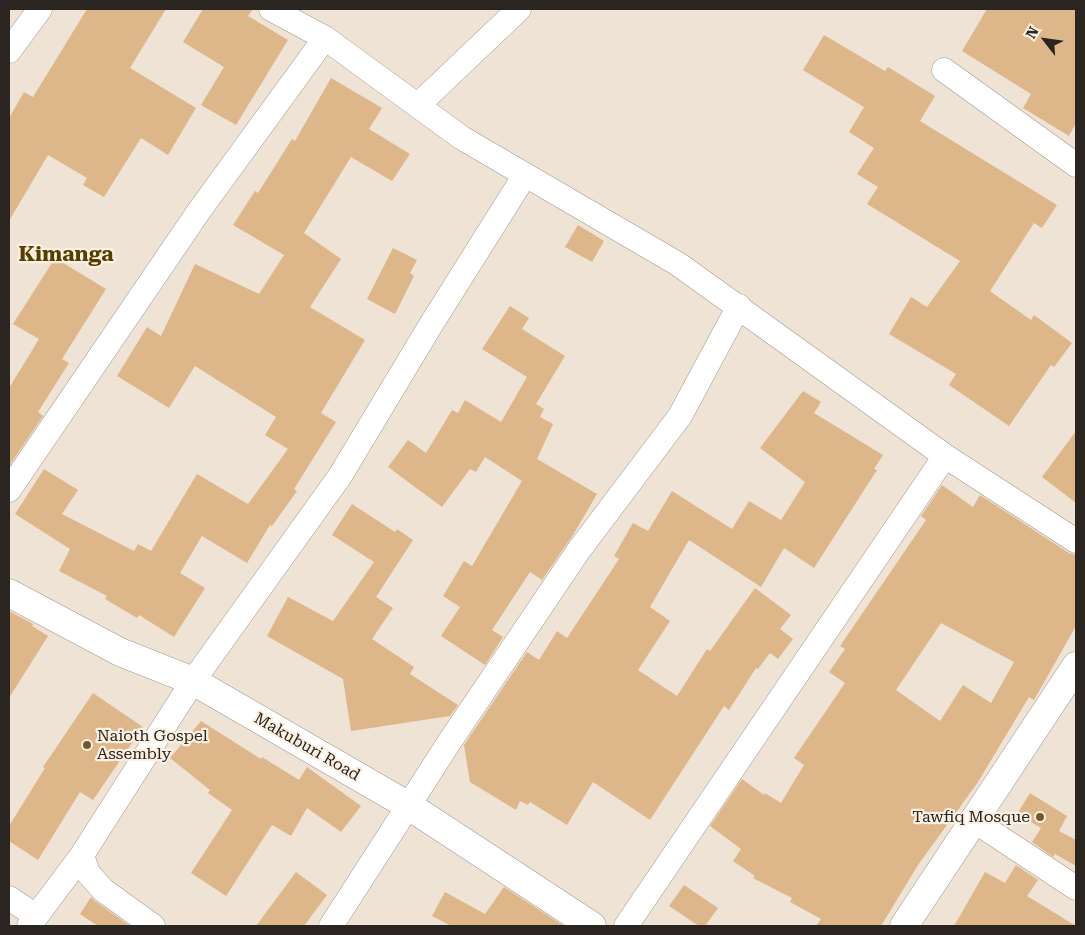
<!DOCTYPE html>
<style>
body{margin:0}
#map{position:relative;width:1085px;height:935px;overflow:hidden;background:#efe3d6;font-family:"Roboto Serif",serif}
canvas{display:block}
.frame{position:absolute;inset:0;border:10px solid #2a2520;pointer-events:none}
.north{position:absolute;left:1020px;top:15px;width:50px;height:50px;-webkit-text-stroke:4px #fcf0e3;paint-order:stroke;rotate:300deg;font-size:14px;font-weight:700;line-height:20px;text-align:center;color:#2a2520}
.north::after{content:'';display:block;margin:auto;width:18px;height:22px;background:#2a2520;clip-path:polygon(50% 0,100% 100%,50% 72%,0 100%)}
</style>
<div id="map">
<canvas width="1085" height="935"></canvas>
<div class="frame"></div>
<div class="north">N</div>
</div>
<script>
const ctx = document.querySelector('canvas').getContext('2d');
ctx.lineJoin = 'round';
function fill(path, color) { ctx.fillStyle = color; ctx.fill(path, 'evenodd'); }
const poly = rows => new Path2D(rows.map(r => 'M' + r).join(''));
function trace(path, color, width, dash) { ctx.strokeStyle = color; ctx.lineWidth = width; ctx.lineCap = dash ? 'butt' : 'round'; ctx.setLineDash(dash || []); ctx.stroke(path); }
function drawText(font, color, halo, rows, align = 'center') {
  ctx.font = font + ' "Roboto Serif",serif'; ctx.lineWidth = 4.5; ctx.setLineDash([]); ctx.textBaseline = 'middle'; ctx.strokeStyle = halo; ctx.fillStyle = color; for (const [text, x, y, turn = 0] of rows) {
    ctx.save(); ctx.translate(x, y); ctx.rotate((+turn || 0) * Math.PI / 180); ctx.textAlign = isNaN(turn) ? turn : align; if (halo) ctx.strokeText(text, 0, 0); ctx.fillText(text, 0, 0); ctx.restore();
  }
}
fill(poly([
 [87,9,166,9,130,68,196,108,168,155,141,138,104,197,83,185,87,178,48,155,9,221,9,118,24,92,33,97],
 [203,9,253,9,248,16,288,40,236,125,201,105,224,67,183,42],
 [987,9,1076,9,1076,123,1069,136,1023,108,1031,94,962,51],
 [824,35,885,71,888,67,935,96,920,121,1057,205,1042,228,1034,223,990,291,1031,320,1034,315,1072,343,1054,367,1051,365,1009,426,949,385,956,374,889,334,911,297,927,307,960,261,867,204,878,187,857,174,874,148,849,132,864,107,803,70],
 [331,78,382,108,369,129,410,154,392,181,351,157,304,233,341,259,310,307,365,340,321,413,336,422,294,489,297,491,272,526,270,525,247,563,202,536,180,573,205,588,174,637,139,615,137,618,105,599,107,596,59,571,70,549,15,514,44,469,78,490,62,514,134,551,138,544,151,551,197,474,248,504,288,449,265,435,276,417,195,366,169,408,117,376,147,327,161,336,195,264,259,294,284,255,233,225,255,191,258,193,292,139,295,141],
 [578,225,604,241,592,262,565,247],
 [393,248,417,260,410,273,414,276,395,314,367,299],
 [55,258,106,289,62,359,69,363,38,412,43,416,9,466,9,388,39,339,13,324],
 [510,306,529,318,522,329,565,356,536,404,544,409,540,417,553,424,537,459,597,494,573,535,542,580,530,572,492,630,503,637,485,665,441,636,460,607,443,596,464,561,472,566,522,481,485,457,476,472,470,469,442,507,388,467,408,440,426,453,452,410,458,413,465,400,501,422,527,377,482,349],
 [803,391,821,402,814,413,883,455,874,469,877,470,814,568,784,548,761,587,689,540,650,607,670,621,638,670,677,696,707,649,710,651,755,588,791,615,780,629,793,639,778,659,770,653,758,669,756,668,729,710,724,706,650,820,593,782,567,825,530,802,528,805,520,801,516,810,470,782,464,745,527,652,539,660,557,631,567,638,619,559,614,556,633,523,648,531,672,491,732,529,749,501,781,520,805,482,760,448],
 [1076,431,1076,503,1042,477],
 [942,485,973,507,980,495,1069,553,1076,555,1076,626,1034,700,1029,697,978,782,918,865,881,926,816,926,821,919,790,902,792,898,753,878,755,876,733,861,741,849,710,826,742,779,764,795,765,793,781,803,804,765,794,758,845,683,829,672,845,649,840,646,926,520,921,516],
 [941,623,1014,662,991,703,963,685,940,721,896,690],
 [352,504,395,532,397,529,413,540,376,597,393,608,372,639,414,667,410,674,458,705,450,716,351,731,343,679,267,636,288,597,333,621,374,562,332,535],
 [9,611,33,624,32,626,48,636,9,698],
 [93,693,143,727,93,800,80,792,38,860,9,841,9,826,45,768,43,767],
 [201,721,261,759,262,757,299,780,307,767,361,806,341,832,307,808,291,836,272,825,226,896,191,873,232,810,208,793,210,790,170,758],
 [1030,793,1067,816,1059,831,1076,840,1076,866,1055,854,1053,857,1032,842,1041,828,1017,814],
 [1016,865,1038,880,1027,896,1076,926,954,926,985,872,1005,883],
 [296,872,327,895,304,926,256,926],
 [684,885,718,908,705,926,699,926,669,906],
 [504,887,564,926,451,926,432,916,445,892,485,914],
 [91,897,95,901,130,926,98,926,80,914]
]), '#ddb68a');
const minor = poly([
 [271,9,325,38,462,138,678,264,945,456,1076,541],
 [9,51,40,9],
 [944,70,1076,165],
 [418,105,519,9],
 [9,490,199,211,325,38],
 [973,820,1076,888],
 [9,898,36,916],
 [29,926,82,855],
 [153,926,103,890,88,873,82,855,193,681,340,476,432,323,525,175],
 [331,926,450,741,579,550,680,416,739,306],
 [626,926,945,456]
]);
const tertiary = poly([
 [9,593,120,652,193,681,409,806,592,926],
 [904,926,1076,666]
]);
trace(minor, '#a1978a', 25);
trace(tertiary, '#a1978a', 29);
trace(minor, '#fff', 24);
trace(tertiary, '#fff', 28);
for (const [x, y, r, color] of [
 [87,745,5,"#715b2b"],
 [1040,817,5,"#715b2b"]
]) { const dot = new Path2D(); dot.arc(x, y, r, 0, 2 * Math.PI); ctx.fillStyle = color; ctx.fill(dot); trace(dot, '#fcf0e3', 2); }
drawText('16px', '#2a2520', '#fcf0e3', [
 ["Naioth Gospel",97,736],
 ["Assembly",97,754],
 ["Tawfiq Mosque",1030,817,"right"]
], 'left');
drawText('16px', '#2a2520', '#fcf0e3', [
 ["Makuburi Road",307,747,30]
]);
drawText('bold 21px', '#563e00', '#fcf0e3', [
 ["Kimanga",66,255]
]);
</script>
